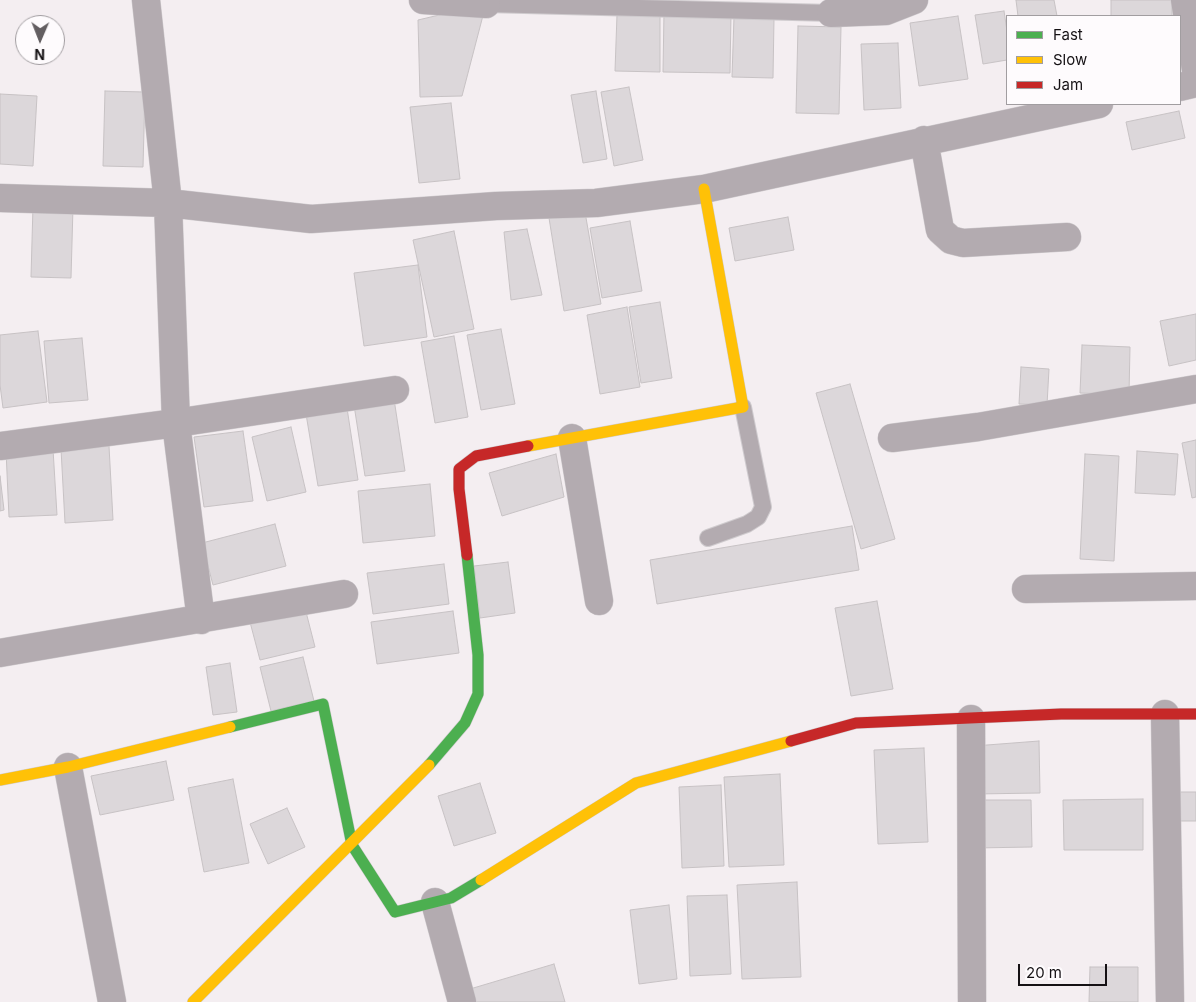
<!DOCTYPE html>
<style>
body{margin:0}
#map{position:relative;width:1196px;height:1002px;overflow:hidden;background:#f4eef1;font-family:Inter,sans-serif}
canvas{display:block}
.legend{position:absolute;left:1006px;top:15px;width:175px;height:90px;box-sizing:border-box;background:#fefbfd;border:1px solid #a19da0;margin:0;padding:6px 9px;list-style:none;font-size:15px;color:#151114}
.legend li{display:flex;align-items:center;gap:10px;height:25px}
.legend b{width:25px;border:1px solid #a19da0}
.north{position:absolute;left:15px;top:15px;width:50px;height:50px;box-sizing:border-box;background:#fefbfd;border:1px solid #a19da0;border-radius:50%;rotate:181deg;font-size:14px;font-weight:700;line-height:20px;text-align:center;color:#151114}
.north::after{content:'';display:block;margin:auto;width:18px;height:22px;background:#635e61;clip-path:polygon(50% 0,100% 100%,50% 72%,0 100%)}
.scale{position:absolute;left:1018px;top:964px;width:89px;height:22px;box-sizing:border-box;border:2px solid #151114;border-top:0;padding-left:6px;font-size:15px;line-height:18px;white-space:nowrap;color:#151114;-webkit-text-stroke:4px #fefbfd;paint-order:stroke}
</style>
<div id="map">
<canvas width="1196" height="1002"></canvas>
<ul class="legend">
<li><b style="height:6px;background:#4caf50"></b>Fast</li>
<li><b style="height:6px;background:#ffc107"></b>Slow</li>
<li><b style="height:6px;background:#c62828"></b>Jam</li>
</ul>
<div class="north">N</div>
<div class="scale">20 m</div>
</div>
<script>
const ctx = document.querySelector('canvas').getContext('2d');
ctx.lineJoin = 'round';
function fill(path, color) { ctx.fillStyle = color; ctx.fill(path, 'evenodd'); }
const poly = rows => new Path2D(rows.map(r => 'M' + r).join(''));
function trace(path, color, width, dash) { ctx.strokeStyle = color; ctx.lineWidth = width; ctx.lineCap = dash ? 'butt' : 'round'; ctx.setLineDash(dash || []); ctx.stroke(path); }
const building = poly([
 [1016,0,1054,0,1057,16,1018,16,1016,0],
 [1111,0,1172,0,1172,16,1111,16,1111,0],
 [486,4,462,96,420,97,418,20,486,4],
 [1004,11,1007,31,1007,60,983,64,975,15,1004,11],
 [664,12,731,14,730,73,663,72,664,12],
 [617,15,660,16,660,72,615,71,617,15],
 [958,16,968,79,919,86,910,23,958,16],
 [734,17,774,18,773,78,732,77,734,17],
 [798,26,841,27,839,114,796,113,798,26],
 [898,43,901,108,864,110,861,44,898,43],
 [629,87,643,160,614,166,601,92,629,87],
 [105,91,145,92,143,167,103,166,105,91],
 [596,91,607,159,583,163,571,95,596,91],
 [0,94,37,96,33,166,0,164,0,94],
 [451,103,460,179,419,183,410,107,451,103],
 [1179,111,1185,138,1132,150,1126,122,1179,111],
 [33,206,73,207,71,278,31,277,33,206],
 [585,212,601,304,564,311,549,218,585,212],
 [788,217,794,250,735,261,729,228,788,217],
 [630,221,642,291,602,298,590,228,630,221],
 [527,229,542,295,511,300,504,232,527,229],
 [454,231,474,329,434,337,413,240,454,231],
 [418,265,427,337,364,346,354,273,418,265],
 [660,302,672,378,641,383,629,307,660,302],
 [627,307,640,387,600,394,587,315,627,307],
 [1196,314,1196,360,1169,366,1160,321,1196,314],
 [501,329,515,404,481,410,467,335,501,329],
 [38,331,47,402,3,408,0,385,0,335,38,331],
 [454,336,468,417,435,423,421,342,454,336],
 [82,338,88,400,49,403,44,341,82,338],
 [1082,345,1130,347,1129,395,1080,393,1082,345],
 [1021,367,1049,369,1047,405,1019,404,1021,367],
 [850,384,895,539,861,549,816,393,850,384],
 [394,399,405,471,365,476,354,405,394,399],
 [347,408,358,480,318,486,306,414,347,408],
 [291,427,306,492,267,501,252,437,291,427],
 [243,431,253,501,204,507,194,437,243,431],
 [1196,440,1196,497,1192,498,1182,443,1196,440],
 [109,446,113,520,65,523,61,449,109,446],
 [53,449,57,515,9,517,6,451,53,449],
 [1137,451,1178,454,1175,495,1135,493,1137,451],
 [556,454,564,497,502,516,489,473,556,454],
 [1085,454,1119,456,1114,561,1080,559,1085,454],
 [0,476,4,510,0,511,0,476],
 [430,484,435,536,363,543,358,491,430,484],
 [275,524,286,566,213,585,202,543,275,524],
 [852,526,859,570,657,604,650,560,852,526],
 [508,562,515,613,480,618,474,566,508,562],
 [444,564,449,604,373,614,367,573,444,564],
 [877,601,893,689,851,696,835,608,877,601],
 [305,608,315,647,260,660,250,622,305,608],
 [453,611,459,653,377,664,371,622,453,611],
 [303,657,314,701,271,711,260,667,303,657],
 [230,663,237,712,213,715,206,667,230,663],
 [1039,741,1040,793,975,794,974,746,1039,741],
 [924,748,928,842,878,844,874,750,924,748],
 [166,761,174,800,100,815,91,776,166,761],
 [780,774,784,865,729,867,724,777,780,774],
 [233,779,249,863,204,872,188,788,233,779],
 [480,783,496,833,454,846,438,796,480,783],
 [721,785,724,866,682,868,679,787,721,785],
 [1178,792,1196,792,1196,821,1178,821,1178,792],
 [1143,799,1143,850,1064,850,1063,800,1143,799],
 [974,800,1031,800,1032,847,975,848,974,800],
 [287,808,305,847,268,864,250,824,287,808],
 [797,882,801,977,742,979,737,885,797,882],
 [727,895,731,974,690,976,687,896,727,895],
 [669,905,677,979,639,984,630,910,669,905],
 [554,964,565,1002,473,1002,470,989,554,964],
 [1090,967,1138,967,1138,1002,1089,1002,1090,967]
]);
fill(building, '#dcd7da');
trace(building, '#c7c2c4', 1);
const lane = poly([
 [486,4,831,13],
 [708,538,747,524,758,517,763,507,743,407]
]);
const street = poly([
 [146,0,168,203,176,423,201,620],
 [423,0,486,4],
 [1185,0,1196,70],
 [831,13,886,11,914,0],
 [1180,87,1196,83],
 [924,140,940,230,951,240,963,243,1067,237],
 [0,198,168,203,311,219,496,206,596,203,704,189,1099,104],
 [572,438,599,601],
 [892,438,978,427,1196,389],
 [0,446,176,423,395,390],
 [1026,589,1196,586],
 [0,653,344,594],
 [1165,714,1170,1002],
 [971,719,972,1002],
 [68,767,112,1002],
 [435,902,462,1002]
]);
const fast = poly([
 [230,727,323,704,352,845,395,912,451,898,481,880],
 [429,765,465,723,478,694,478,655,467,555]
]);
const slow = poly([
 [528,446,743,407,704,189],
 [0,780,68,767,230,727],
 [481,880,636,783,791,741],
 [193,1002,429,765]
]);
const jam = poly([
 [467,555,459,489,459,469,476,456,528,446],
 [791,741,856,723,1061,714,1196,714]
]);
trace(lane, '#cfcbce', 18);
trace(street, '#cfcbce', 29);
trace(fast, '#cfcbce', 12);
trace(slow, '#cfcbce', 12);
trace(jam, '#cfcbce', 12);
trace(lane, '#b3abb0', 16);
trace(street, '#b3abb0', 28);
trace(fast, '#4caf50', 11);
trace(slow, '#ffc107', 11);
trace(jam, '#c62828', 11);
</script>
